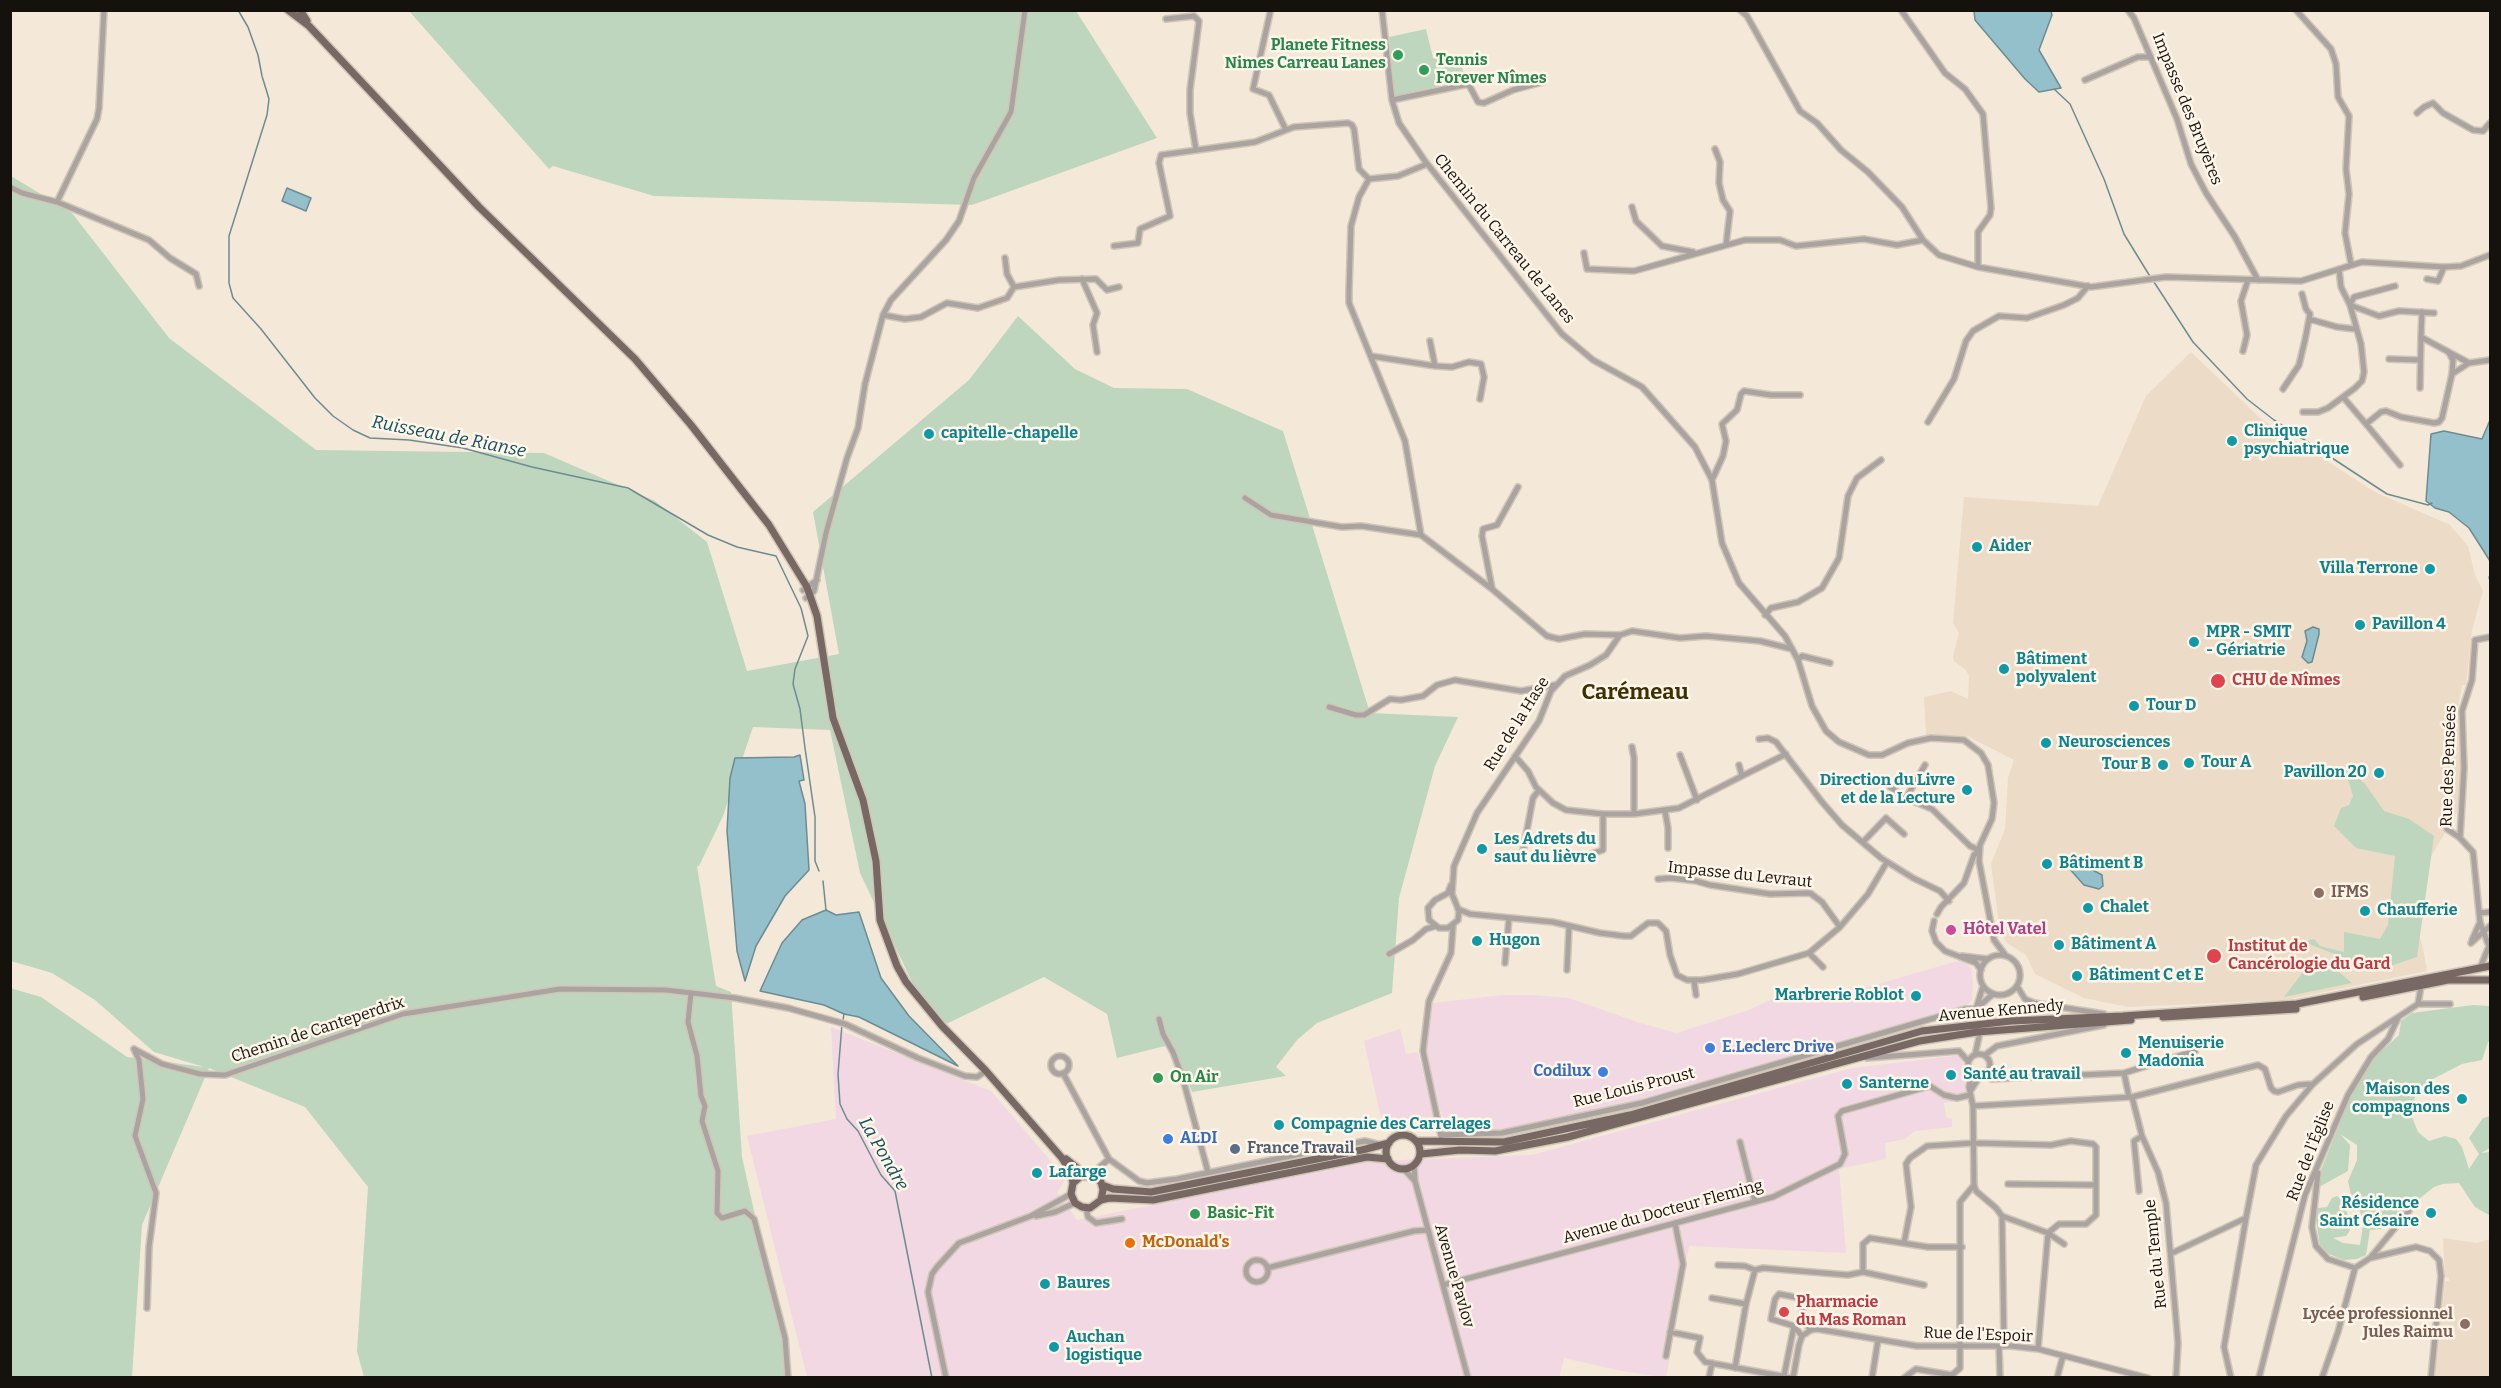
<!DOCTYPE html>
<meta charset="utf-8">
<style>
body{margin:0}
#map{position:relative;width:2501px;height:1388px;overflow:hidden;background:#f4e8d9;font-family:Bitter,serif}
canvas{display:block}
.frame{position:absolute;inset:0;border:12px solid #15110c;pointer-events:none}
</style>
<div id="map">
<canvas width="2501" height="1388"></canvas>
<div class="frame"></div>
</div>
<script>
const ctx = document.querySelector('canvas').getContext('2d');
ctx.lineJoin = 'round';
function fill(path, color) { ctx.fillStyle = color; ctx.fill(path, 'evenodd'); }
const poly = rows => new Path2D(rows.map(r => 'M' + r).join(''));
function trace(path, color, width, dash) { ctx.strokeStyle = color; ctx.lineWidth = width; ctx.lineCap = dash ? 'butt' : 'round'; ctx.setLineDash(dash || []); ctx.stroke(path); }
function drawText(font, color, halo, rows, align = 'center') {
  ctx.font = font + ' Bitter,serif'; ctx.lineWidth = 5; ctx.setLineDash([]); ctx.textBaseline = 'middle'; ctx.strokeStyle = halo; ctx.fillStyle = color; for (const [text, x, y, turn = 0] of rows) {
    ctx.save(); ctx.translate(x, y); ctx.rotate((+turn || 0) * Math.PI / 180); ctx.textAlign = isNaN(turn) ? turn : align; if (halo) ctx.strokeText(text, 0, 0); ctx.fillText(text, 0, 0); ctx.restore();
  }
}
fill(poly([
 [1961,960,1971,968,1973,984,1972,1000,1965,1007,1621,1105,1505,1129,1449,1129,1440,1110,1426,1051,1433,1003,1503,995,1532,995,1569,998,1640,1023,1677,1033,1749,1010,1776,997,1830,998],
 [831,1027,991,1091,1066,1179,1057,1192,1077,1220,1375,1161,1532,1155,1852,1068,1962,1055,1967,1100,1944,1103,1946,1117,1952,1119,1952,1127,1915,1131,1905,1139,1885,1143,1886,1159,1839,1169,1846,1253,1689,1246,1666,1378,1617,1370,1564,1358,1559,1378,807,1377,747,1136,836,1119],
 [1400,1029,1406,1054,1418,1052,1435,1125,1383,1127,1364,1041]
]), '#f1d8e2');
fill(poly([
 [2191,352,2260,418,2375,492,2450,525,2468,546,2475,575,2483,591,2472,630,2466,685,2462,685,2457,713,2462,767,2457,812,2432,855,2415,922,2423,948,2427,971,2285,1000,2128,1007,2084,998,2035,974,2026,955,2007,943,2000,931,1991,864,2005,829,2008,778,2014,760,1967,736,1926,735,1924,697,1951,691,1968,699,1969,676,1966,670,1954,661,1953,656,1959,633,1953,623,1964,497,2098,506,2146,396],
 [2443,1238,2477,1243,2490,1239,2490,1377,2435,1378,2445,1281,2449,1281,2449,1278,2445,1277]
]), '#ecdbc6');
fill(poly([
 [409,11,1076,11,1157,138,972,205,654,196,553,166,549,169],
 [1426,29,1433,58,1453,54,1455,64,1461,63,1465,80,1395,96,1389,37],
 [11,176,72,213,169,338,316,450,544,453,655,501,707,542,747,671,839,654,813,512,969,380,1018,316,1075,369,1114,388,1187,389,1283,431,1370,713,1458,717,1435,766,1399,898,1392,993,1317,1023,1297,1040,1276,1067,1286,1076,1192,1092,1173,1044,1117,1058,1107,1014,1044,977,942,1026,914,986,860,873,830,730,753,727,723,816,699,866,697,866,716,986,731,992,742,1157,791,1377,364,1377,357,1351,368,1187,305,1107,209,1068,142,1225,132,1377,11,1377,10,988,41,997,127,1057,204,1067,154,1052,95,1000,52,973,11,961],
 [2345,769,2350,769,2365,784,2384,811,2409,819,2434,836,2417,957,2384,968,2352,961,2304,942,2314,939,2320,946,2344,952,2344,932,2380,939,2388,925,2395,856,2356,848,2334,826,2341,808,2349,805,2353,796],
 [2310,963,2328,963,2352,983,2284,997],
 [2473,1005,2490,1006,2490,1042,2488,1042,2482,1060,2462,1064,2431,1080,2416,1094,2410,1112,2418,1132,2429,1141,2445,1136,2456,1139,2462,1147,2469,1169,2479,1154,2469,1138,2483,1118,2490,1116,2490,1148,2481,1153,2490,1152,2490,1220,2489,1215,2475,1207,2459,1183,2443,1184,2434,1187,2414,1203,2399,1221,2392,1215,2381,1229,2370,1230,2366,1255,2357,1259,2344,1260,2329,1254,2320,1245,2316,1220,2318,1208,2327,1207,2332,1198,2337,1196,2343,1201,2351,1225,2349,1232,2346,1236,2333,1238,2343,1243,2360,1245,2363,1226,2360,1210,2351,1195,2348,1181,2357,1160,2357,1145,2340,1134,2350,1145,2348,1171,2319,1187,2321,1170,2348,1103,2372,1060,2399,1035,2401,1021,2412,1013]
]), '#bed6be');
const water = poly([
 [1974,11,2051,11,2052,15,2039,50,2061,88,2039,92,2025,79,1975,20,1974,11],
 [287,188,311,198,306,211,282,201,287,188],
 [2490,420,2490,561,2469,528,2449,512,2435,508,2426,501,2431,434,2444,431,2482,439,2490,420],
 [2313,627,2319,629,2319,634,2312,662,2308,663,2302,657,2307,641,2305,631,2313,627],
 [800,755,804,780,799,781,805,804,809,870,785,896,756,946,745,981,737,951,727,831,730,778,735,758,794,757,800,755],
 [2070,862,2078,862,2102,875,2103,886,2099,889,2084,885,2068,867,2070,862],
 [826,910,836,915,859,912,881,978,909,1016,958,1066,859,1017,844,1014,824,1005,760,991,782,943,802,920,826,910]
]);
fill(water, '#93c0cb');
trace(water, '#6d8c92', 1.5);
trace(poly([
 [238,10,248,27,258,55,262,76,269,99,267,115,229,236,229,283,233,298,261,329,315,398,333,416,353,430,370,438,409,440,463,448,532,467,628,488,708,535,737,547,776,556,801,608,808,636,795,669,793,684,800,709,805,748,815,817,815,861,819,871],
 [2054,89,2070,104,2104,179,2124,234,2151,278],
 [2154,282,2193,342,2247,399,2274,420,2387,494,2428,505,2432,503],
 [2489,577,2490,581],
 [823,881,826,910],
 [843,1020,844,1014],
 [842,1024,838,1074,840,1104,847,1119,858,1131,881,1175,895,1191,932,1378]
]), '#6d8c92', 1.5);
const minor = poly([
 [1382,10,1392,100,1399,123,1425,161,1562,334,1593,360,1642,387,1695,447,1712,480,1722,543,1739,583,1785,636,1798,660,1812,706,1826,731,1839,742,1869,755,1882,755,1908,743,1931,738,1964,740,1981,753,1988,765,1994,803,1992,819,1980,845,1979,861,1994,940,2006,956],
 [1740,10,1747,16,1800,111,1817,123,1841,150,1868,172,1902,207,1923,240,1939,255,1978,267,2091,287,2166,277,2301,281,2362,262,2444,267,2461,266,2490,255],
 [1901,10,1945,73,1965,89,1983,114,1991,208,1990,215,1978,232,1978,267],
 [2128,10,2134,18,2177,119,2191,164,2206,193,2235,237,2258,280],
 [2296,10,2331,49,2336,64,2338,97,2349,116,2346,169,2349,194,2345,233,2351,264],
 [1270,13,1253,89,1269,95,1286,130],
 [1166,19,1194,16,1199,21,1190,90,1190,113,1196,150],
 [2085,80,2138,57,2151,57],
 [1392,100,1464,85,1469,85,1478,102,1484,103,1513,90,1543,82],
 [2417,113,2424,107,2433,103,2443,113,2473,130,2483,131,2490,123],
 [1715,149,1720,162,1719,183,1723,200,1730,211,1726,245],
 [1427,164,1398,176,1369,179,1359,197,1351,226,1349,291,1349,303,1405,441,1421,535,1492,589,1547,636,1559,639,1585,634,1620,635,1632,631,1680,638,1706,636,1760,641,1792,649],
 [10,187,22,193,57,202,149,240,170,258,196,274,199,286],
 [57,202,97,119,99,108,104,10],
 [1632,207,1636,221,1662,246,1693,252],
 [1114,246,1138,243,1140,229,1170,216,1159,163,1161,155,1255,142,1294,127,1348,123,1352,125,1354,129,1359,169,1369,179],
 [1584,253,1587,269,1634,271,1745,240,1780,240,1796,246,1864,239,1897,245,1923,240],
 [1005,258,1007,274,1014,287],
 [1082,279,1097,313,1093,325,1097,352],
 [2427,279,2438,281,2444,267],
 [2395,286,2354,297,2350,305,2379,316,2399,311,2434,313],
 [2422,312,2421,337,2469,363],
 [883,315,905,319,921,317,947,303,978,308,1007,298,1014,287,1059,280,1096,279,1107,290,1119,287],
 [2309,319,2337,327,2355,329],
 [2243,351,2247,335,2241,301,2248,280],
 [1371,356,1435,366,1430,341],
 [2389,359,2420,360],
 [1435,366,1452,367,1469,362,1481,364,1484,377,1480,399],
 [2452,374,2469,363,2490,360],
 [2420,388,2421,337],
 [2283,389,2299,365,2305,340,2310,314,2306,309,2302,294],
 [2343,397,2366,424,2381,412,2386,411,2401,417,2434,423,2439,422,2442,418,2452,374,2453,360,2449,353],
 [2303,412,2318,412,2328,408,2355,388,2362,381,2364,372,2361,344,2350,305,2341,287,2339,269],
 [1928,422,1954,379,1966,341,1973,331,1999,316,2027,318,2064,305,2078,298,2088,286],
 [2366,424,2400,465],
 [1712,480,1723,456,1726,441,1722,424,1737,410,1741,394,1744,391,1771,395,1800,395],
 [1245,498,1271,515,1342,527,1361,526,1421,535],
 [1492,588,1482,536,1483,529,1497,525,1518,487],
 [803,590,817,580],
 [806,598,814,591,826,533,847,458,858,428,865,384,883,315,891,300,946,240,959,221,974,178,1011,112,1025,10],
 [1765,615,1771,608,1798,602,1822,588,1839,558,1848,496,1857,478,1881,460],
 [1798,660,1802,656,1830,663],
 [1329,707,1356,715,1364,715,1390,699,1401,700,1423,696,1437,685,1455,680,1521,691,1555,685],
 [1759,739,1768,738,1776,742,1822,802,1842,825,1881,858,1913,878,1940,891,1949,901],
 [1632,747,1634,758,1634,814],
 [1680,755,1697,800],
 [1515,756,1528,771,1536,787,1553,803,1566,810,1603,814,1634,814,1679,808,1742,776,1739,765],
 [1742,776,1786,754],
 [1890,787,1906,798,1932,809,1970,846,1979,850],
 [1906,798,1925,765],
 [1665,811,1668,828,1668,848],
 [2447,829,2460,838,2473,852,2480,922,2490,949],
 [2460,838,2464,768,2462,711,2472,680,2475,640,2490,637],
 [1863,842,1886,818,1904,834],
 [1523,851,1533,798,1539,790],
 [1591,854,1603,850,1603,814],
 [1658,879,1671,878,1696,881,1710,885,1770,894,1810,893,1822,902,1840,927],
 [1451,885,1448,893,1435,900,1428,908,1429,920,1439,928,1448,928,1458,920,1459,911,1452,894,1454,866,1477,813,1539,721,1551,691,1565,676,1590,665,1606,655,1620,635],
 [1458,909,1470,914,1553,922,1600,933,1624,936,1631,936,1648,923,1658,923,1666,931,1670,955,1677,975,1687,980,1702,980,1738,974,1809,953,1840,927,1868,894,1887,862],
 [2479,913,2490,912],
 [1937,914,1941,907,1964,883,1974,855,1979,850],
 [1934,921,1932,931,1936,942,1945,951,1976,963,1981,970],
 [2472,940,2480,922],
 [2471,943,2490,926],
 [1809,953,1823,967],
 [1389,954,1413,940,1426,929,1436,926],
 '1980 975a20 20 0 1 1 40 0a20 20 0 1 1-40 0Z',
 [1962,956,1988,959],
 [1505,963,1509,918],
 [2480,968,2489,946],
 [1567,970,1569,927],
 [1694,981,1696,995],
 [2017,986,2025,999,2034,1003,2104,1014],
 [691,993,688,1022,697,1056,701,1096,705,1106,702,1121,718,1171,717,1213,722,1218,745,1211,754,1219,785,1338,788,1378],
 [2418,1004,2450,1004],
 [2418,1004,2421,986],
 [1977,1008,1993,994],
 [1977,1016,1976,1009,1983,986],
 [1159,1019,1163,1034,1173,1052,1183,1079,1208,1172],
 [134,1049,162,1064,200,1074,225,1075,403,1014,560,989,666,990,735,998,788,1008,845,1024,918,1058,965,1076,977,1077,986,1071],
 [134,1049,139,1060,143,1099,135,1136,156,1193,149,1247,147,1308],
 '1968 1065a11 11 0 1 1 22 0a11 11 0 1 1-22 0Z',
 [1975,1055,1979,1037],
 [1985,1055,1997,1046,2104,1025],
 '1051 1065a9 9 0 1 1 18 0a9 9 0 1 1-18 0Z',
 [1867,1058,1959,1051,1968,1061],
 [1063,1073,1109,1159,1090,1175],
 [2124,1073,2129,1097],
 [1971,1074,1969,1087,1973,1106,1974,1185,1976,1191,1996,1208,2002,1216,2048,1233,2064,1244],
 [1986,1074,1991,1079,2124,1073,2195,1051],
 [1971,1090,1980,1076],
 [2132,1097,2142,1136,2158,1172,2166,1203,2178,1343,2176,1378],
 [1973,1106,2132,1097,2258,1065,2265,1069,2271,1088,2274,1091,2278,1092,2298,1085,2313,1084],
 [1442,1135,1502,1133,1642,1103,1965,1009,1976,1009],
 [1441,1136,1423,1051,1429,1001,1451,953,1453,926],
 [1740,1142,1755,1202],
 [1109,1159,1139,1181,1147,1183,1177,1179,1365,1141,1381,1145],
 [1414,1165,1415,1181,1468,1378],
 [1404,1169,1414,1180],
 [2318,1173,2312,1227,2316,1246,2328,1259,2355,1268,2370,1258,2416,1247,2430,1251,2439,1260,2441,1276,2431,1378],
 [2008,1184,2096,1185],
 [2139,1191,2134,1141,2142,1136],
 [1086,1208,1088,1217,1096,1223,1122,1219],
 [1036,1216,1055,1212,1075,1203],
 [2002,1216,2004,1346],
 [1904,1243,1911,1207,1906,1164,1910,1158,1927,1146,1974,1143,2051,1145,2071,1141,2093,1144,2096,1147,2096,1215,2086,1224,2059,1224,2048,1233,2038,1349],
 [2172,1253,2246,1218,2256,1165,2286,1116,2313,1084,2357,1044,2418,1004],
 [2370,1258,2409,1211],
 '1246 1271a11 11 0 1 1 22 0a11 11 0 1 1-22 0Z',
 [1718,1265,1745,1266,1755,1270],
 [1267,1268,1414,1231,1427,1230],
 [1863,1272,1863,1244,1870,1238,1928,1247,1962,1247],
 [1443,1285,1773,1197,1840,1164,1845,1154,1838,1116,1842,1111,1930,1086,1944,1095,1957,1098,1970,1095],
 [1712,1298,1746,1304],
 [1670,1332,1700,1338,1697,1352,1705,1362,1792,1378],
 [1802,1336,1794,1326,1771,1319,1775,1299,1779,1294,1805,1299,1801,1319,1811,1330],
 [1999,1346,2000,1378],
 [1666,1356,1683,1264,1675,1223],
 [1735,1368,1746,1304,1755,1270,1763,1268,1848,1275,1863,1272,1924,1285],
 [1784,1376,1794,1326],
 [946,1378,928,1292,932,1274,937,1267,959,1243,1031,1216,1071,1194],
 [1709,1378,1712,1363],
 [1793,1378,1799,1345,1802,1336,1811,1330,1817,1329,1917,1346,2011,1346,2038,1349,2148,1378],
 [1872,1378,1878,1340],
 [1904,1378,1916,1369,1952,1375,1960,1368,1960,1202,1974,1185],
 [2057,1378,2063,1356],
 [2231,1378,2224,1347,2246,1218],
 [2259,1378,2305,1195,2348,1095,2371,1057,2388,1039,2398,1018],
 [2322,1378,2338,1332,2355,1268]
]);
const major = poly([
 [288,10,309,26,479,207,635,359,691,425,769,525,807,587,817,616,833,718,863,800,876,861,880,920,897,966,906,982,942,1026,986,1071,1062,1158,1071,1172,1073,1183,1071,1194,1075,1203,1082,1207,1090,1208,1101,1200,1103,1190,1101,1182,1095,1177,1081,1176,1073,1183],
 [300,10,307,21],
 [2363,997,2448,980,2490,980],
 [2163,1017,2296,1009],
 '1386 1152a17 17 0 1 1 34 0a17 17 0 1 1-34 0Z',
 [1417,1141,1504,1142,1630,1115,1922,1031,2011,1021,2123,1016,2297,1004,2490,966],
 [1421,1154,1460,1150,1495,1151,1568,1137,1919,1041,1977,1032,2131,1020],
 [1066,1159,1086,1175],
 [1102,1185,1113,1189,1151,1192,1362,1150,1389,1143],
 [1101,1200,1109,1198,1153,1200,1367,1157,1388,1159]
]);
trace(minor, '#d0c6b8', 8);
trace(major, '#d0c6b8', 10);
trace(minor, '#aba3a0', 5);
trace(major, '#776863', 7);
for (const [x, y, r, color] of [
 [1398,55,6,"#2e9e5b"],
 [1424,70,6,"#2e9e5b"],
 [929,434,6,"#0f9aa8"],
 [2232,441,6,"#0f9aa8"],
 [1977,547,6,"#0f9aa8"],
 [2430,569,6,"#0f9aa8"],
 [2360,625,6,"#0f9aa8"],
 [2194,642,6,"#0f9aa8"],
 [2004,669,6,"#0f9aa8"],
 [2218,681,8,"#e0444e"],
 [2134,706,6,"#0f9aa8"],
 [2046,743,6,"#0f9aa8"],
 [2189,763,6,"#0f9aa8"],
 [2163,765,6,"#0f9aa8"],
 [2379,773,6,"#0f9aa8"],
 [1967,790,6,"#0f9aa8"],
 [1482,849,6,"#0f9aa8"],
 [2047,864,6,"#0f9aa8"],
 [2319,893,6,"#8d6e63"],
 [2088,908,6,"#0f9aa8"],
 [2365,911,6,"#0f9aa8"],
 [1951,930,6,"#d1479c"],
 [1477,941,6,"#0f9aa8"],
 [2059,945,6,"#0f9aa8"],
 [2214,956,8,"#e0444e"],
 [2077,976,6,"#0f9aa8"],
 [1916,996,6,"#0f9aa8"],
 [1710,1048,6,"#3f7fe0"],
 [2126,1053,6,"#0f9aa8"],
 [1603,1072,6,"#3f7fe0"],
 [1951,1075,6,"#0f9aa8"],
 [1158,1078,6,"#2e9e5b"],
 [1847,1084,6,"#0f9aa8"],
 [2462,1099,6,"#0f9aa8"],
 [1279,1125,6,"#0f9aa8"],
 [1168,1139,6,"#3f7fe0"],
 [1235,1149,6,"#5c6f8a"],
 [1037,1173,6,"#0f9aa8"],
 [2431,1213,6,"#0f9aa8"],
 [1195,1214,6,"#2e9e5b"],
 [1130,1243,6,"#e8710a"],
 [1045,1284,6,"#0f9aa8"],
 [1784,1312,6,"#e0444e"],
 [2465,1324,6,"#8d6e63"],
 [1054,1347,6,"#0f9aa8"]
]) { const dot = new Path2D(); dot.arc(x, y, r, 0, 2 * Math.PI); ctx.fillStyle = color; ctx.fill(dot); trace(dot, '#fff6e9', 2); }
drawText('bold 16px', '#27864d', '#fff6e9', [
 ["Planete Fitness",1386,46,"right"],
 ["Nimes Carreau Lanes",1386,64,"right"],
 ["Tennis",1436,61],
 ["Forever Nîmes",1436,79],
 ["On Air",1170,1078],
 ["Basic-Fit",1207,1214]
], 'left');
drawText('16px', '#15110c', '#fff6e9', [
 ["Impasse des Bruyères",2187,109,68],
 ["Chemin du Carreau de Lanes",1504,239,51],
 ["Rue de la Hase",1517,724,-58],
 ["Rue des Pensées",2449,766,-88],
 ["Impasse du Levraut",1740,875,6],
 ["Avenue Kennedy",2001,1011,-5],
 ["Chemin de Canteperdrix",318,1030,-18],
 ["Rue Louis Proust",1634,1088,-14],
 ["Rue de l'Église",2311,1151,-69],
 ["Avenue du Docteur Fleming",1663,1212,-15],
 ["Rue du Temple",2156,1254,-96],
 ["Avenue Pavlov",1454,1276,74],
 ["Rue de l'Espoir",1978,1335,2]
]);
drawText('bold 16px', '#0d838f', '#fff6e9', [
 ["Clinique",2244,432],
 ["psychiatrique",2244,450],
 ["capitelle-chapelle",941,434],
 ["Aider",1989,547],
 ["Villa Terrone",2418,569,"right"],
 ["Pavillon 4",2372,625],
 ["MPR - SMIT",2206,633],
 ["- Gériatrie",2206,651],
 ["Bâtiment",2016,660],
 ["polyvalent",2016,678],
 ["Tour D",2146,706],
 ["Neurosciences",2058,743],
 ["Tour A",2201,763],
 ["Tour B",2151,765,"right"],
 ["Pavillon 20",2367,773,"right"],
 ["Direction du Livre",1955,781,"right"],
 ["et de la Lecture",1955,799,"right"],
 ["Les Adrets du",1494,840],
 ["saut du lièvre",1494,858],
 ["Bâtiment B",2059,864],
 ["Chalet",2100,908],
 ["Chaufferie",2377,911],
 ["Hugon",1489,941],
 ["Bâtiment A",2071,945],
 ["Bâtiment C et E",2089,976],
 ["Marbrerie Roblot",1904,996,"right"],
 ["Menuiserie",2138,1044],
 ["Madonia",2138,1062],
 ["Santé au travail",1963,1075],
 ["Santerne",1859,1084],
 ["Maison des",2450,1090,"right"],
 ["compagnons",2450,1108,"right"],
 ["Compagnie des Carrelages",1291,1125],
 ["Lafarge",1049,1173],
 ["Résidence",2419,1204,"right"],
 ["Saint Césaire",2419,1222,"right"],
 ["Baures",1057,1284],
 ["Auchan",1066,1338],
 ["logistique",1066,1356]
], 'left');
drawText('bold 16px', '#be3a42', '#fff6e9', [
 ["CHU de Nîmes",2232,681],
 ["Institut de",2228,947],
 ["Cancérologie du Gard",2228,965],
 ["Pharmacie",1796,1303],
 ["du Mas Roman",1796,1321]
], 'left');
drawText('bold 16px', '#785e54', '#fff6e9', [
 ["IFMS",2331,893],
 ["Lycée professionnel",2453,1315,"right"],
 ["Jules Raimu",2453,1333,"right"]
], 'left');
drawText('bold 16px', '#b23c85', '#fff6e9', [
 ["Hôtel Vatel",1963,930]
], 'left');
drawText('bold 16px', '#366cbe', '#fff6e9', [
 ["E.Leclerc Drive",1722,1048],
 ["Codilux",1591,1072,"right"],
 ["ALDI",1180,1139]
], 'left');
drawText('bold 16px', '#4e5e75', '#fff6e9', [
 ["France Travail",1247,1149]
], 'left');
drawText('bold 16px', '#c56008', '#fff6e9', [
 ["McDonald's",1142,1243]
], 'left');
drawText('italic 18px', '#11515d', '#fff6e9', [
 ["Ruisseau de Rianse",449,437,11],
 ["La Pondre",883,1154,60]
]);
drawText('bold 22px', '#3c3005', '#fff6e9', [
 ["Carémeau",1635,693]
]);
</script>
